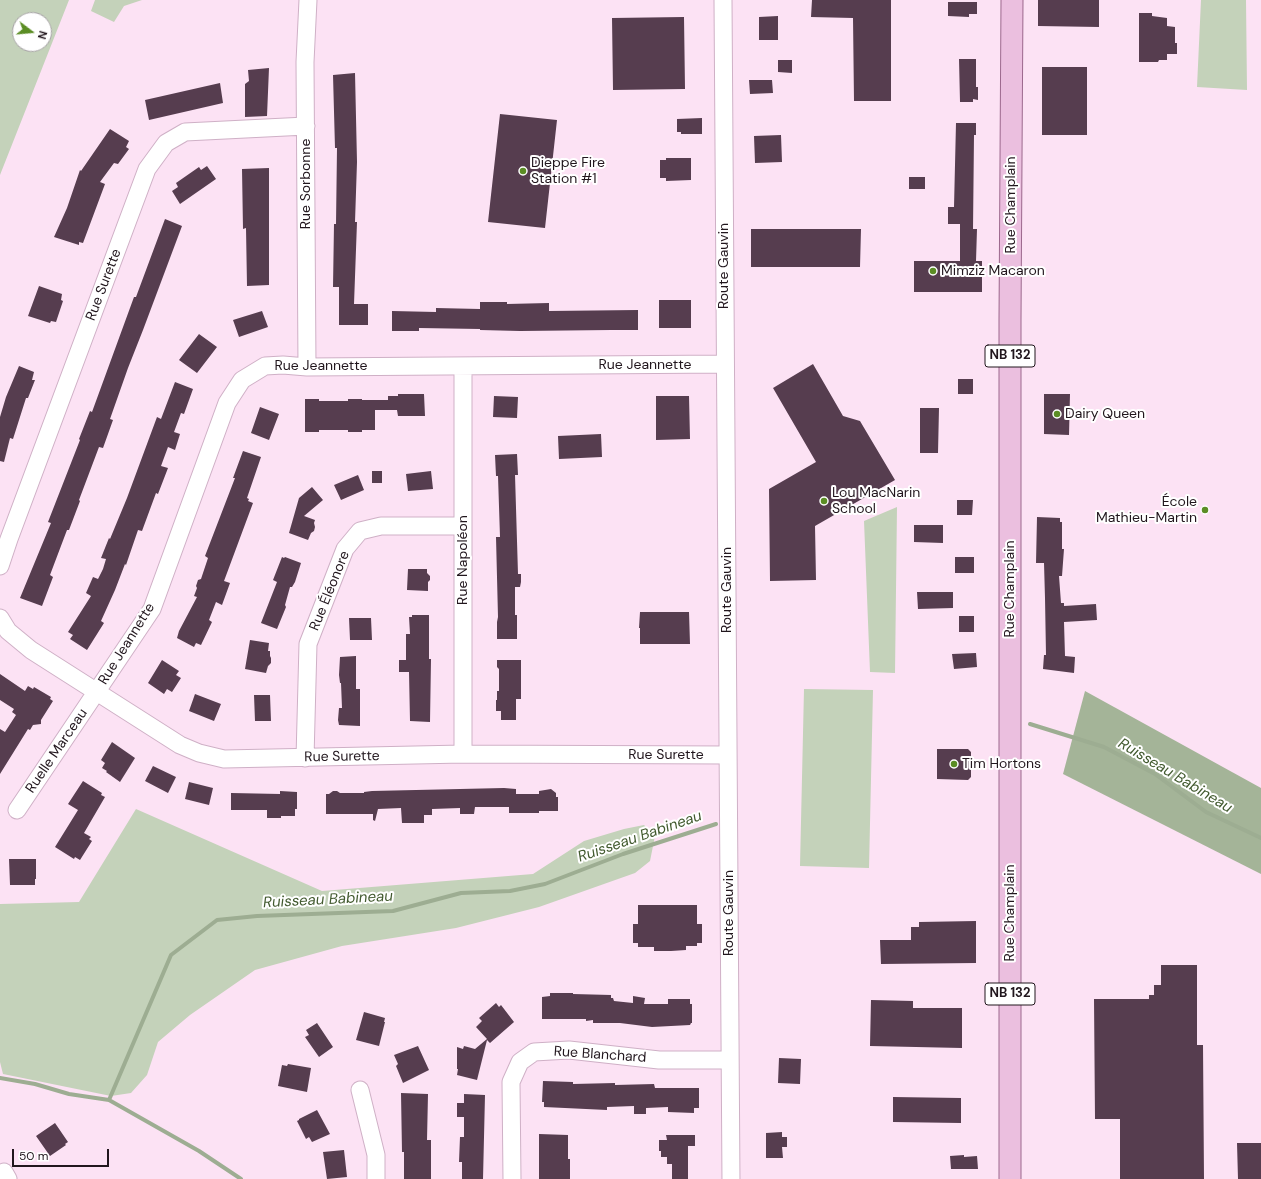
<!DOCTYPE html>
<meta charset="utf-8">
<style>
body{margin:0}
#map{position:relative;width:1261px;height:1179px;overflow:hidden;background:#fce2f4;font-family:"DM Sans",sans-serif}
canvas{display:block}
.north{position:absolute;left:12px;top:12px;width:40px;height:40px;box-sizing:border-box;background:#fff;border:1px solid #a6a2a5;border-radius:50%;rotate:106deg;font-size:11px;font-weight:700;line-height:16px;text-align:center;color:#21161d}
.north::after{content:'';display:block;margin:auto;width:14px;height:18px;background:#5b8d24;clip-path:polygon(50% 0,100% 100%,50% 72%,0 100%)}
.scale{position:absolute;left:12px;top:1149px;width:97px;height:18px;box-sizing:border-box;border:2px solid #21161d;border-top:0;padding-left:5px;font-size:12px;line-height:14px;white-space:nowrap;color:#21161d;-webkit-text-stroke:3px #fff;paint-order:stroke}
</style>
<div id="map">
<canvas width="1261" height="1179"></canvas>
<div class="north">N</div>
<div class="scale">50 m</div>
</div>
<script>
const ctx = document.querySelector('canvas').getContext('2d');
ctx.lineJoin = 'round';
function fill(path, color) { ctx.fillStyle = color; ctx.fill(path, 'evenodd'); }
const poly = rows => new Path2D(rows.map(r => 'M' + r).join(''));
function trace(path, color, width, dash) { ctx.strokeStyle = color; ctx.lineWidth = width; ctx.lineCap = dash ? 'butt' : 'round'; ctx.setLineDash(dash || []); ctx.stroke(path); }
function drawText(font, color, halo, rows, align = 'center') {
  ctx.font = font + ' "DM Sans",sans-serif'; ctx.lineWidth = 4; ctx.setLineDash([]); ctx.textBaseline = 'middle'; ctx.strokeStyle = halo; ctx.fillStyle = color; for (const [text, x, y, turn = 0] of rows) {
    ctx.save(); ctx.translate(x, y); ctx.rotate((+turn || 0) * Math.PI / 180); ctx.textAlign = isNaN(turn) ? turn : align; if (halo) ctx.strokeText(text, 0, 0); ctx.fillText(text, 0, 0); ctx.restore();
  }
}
fill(poly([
 [0,0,69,0,0,175],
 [20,20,44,20,44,44,20,44],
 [95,0,142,0,124,6,114,22,91,11],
 [1201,0,1246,0,1247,90,1197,87],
 [897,507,895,673,870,672,864,521],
 [804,689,873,690,869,868,800,866],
 [136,809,322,891,533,874,584,841,624,829,644,825,655,836,650,861,635,873,539,907,456,928,342,946,255,970,190,1015,158,1042,147,1075,131,1093,111,1096,3,1074,0,1062,0,904,79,902]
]), '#c4d2ba');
fill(poly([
 [1085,691,1261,788,1261,874,1063,774]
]), '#a4b498');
trace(poly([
 [1030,724,1104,747,1155,774,1206,812,1261,838],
 [0,1078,35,1084,69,1094,109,1100,199,1151,241,1179],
 [109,1100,171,955,217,920,257,916,393,911,461,893,510,891,545,884,623,854,716,824]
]), '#9dad92', 4);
fill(poly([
 [812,0,891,0,891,101,854,101,853,18,811,17],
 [1038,0,1099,0,1099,27,1038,26],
 [948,2,977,2,977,14,969,14,969,17,948,16],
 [1139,13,1152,13,1152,16,1167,18,1167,26,1175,27,1175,43,1177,43,1177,54,1167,54,1167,60,1159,60,1158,62,1139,62],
 [778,16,778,40,759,40,759,17],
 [684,17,685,89,613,90,612,18],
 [959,59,976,59,976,87,978,87,978,100,973,99,973,102,960,102],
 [778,60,792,60,792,73,778,72],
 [1042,67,1087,67,1087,135,1042,135],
 [269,68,267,116,245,117,245,84,249,81,248,70],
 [355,73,357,162,355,222,357,222,354,304,368,304,368,325,339,325,339,287,333,287,334,224,336,224,337,148,335,148,333,75],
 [749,80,772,80,773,93,750,94],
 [220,83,223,103,149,120,145,100],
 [500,114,557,120,545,228,488,222],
 [702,118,702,134,681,134,681,132,677,132,677,119],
 [956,123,976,123,976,135,974,135,973,229,977,229,976,261,982,261,982,292,914,292,914,261,960,261,960,224,948,224,948,207,954,207],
 [110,129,129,141,126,147,129,149,118,164,114,163,100,182,105,184,83,243,79,242,79,245,54,237,67,208,80,170,81,171],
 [781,135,782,162,755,163,754,136],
 [666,158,691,158,691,180,666,181,666,178,660,178,660,160,666,160],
 [207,166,216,179,180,204,172,191,178,187,176,183,199,167,201,170],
 [269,168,269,285,247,286,246,228,243,229,242,169],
 [909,177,925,177,925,189,909,189],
 [165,219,182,226,143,330,128,368,110,419,113,420,103,448,99,447,79,500,80,501,69,530,67,530,50,575,53,577,42,606,20,598,51,523,48,522,80,440,79,439,90,411,92,412,134,297,136,297],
 [751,229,861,229,860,267,751,267],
 [39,286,62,294,61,300,63,301,56,322,51,321,50,323,28,316],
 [659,300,691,300,691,328,659,328],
 [480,302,507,302,507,304,549,303,549,311,638,310,638,330,611,330,520,331,480,330,480,329,419,328,419,331,392,331,392,311,436,312,436,308,480,309],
 [262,311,268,327,239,337,233,320],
 [199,334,217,347,197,373,179,360],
 [813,364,843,416,860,421,895,480,815,526,816,580,770,581,769,489,816,462,773,388],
 [19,366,34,372,32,380,35,380,28,398,26,398,13,439,10,438,4,462,0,461,0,417,6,397],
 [958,379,973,379,973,394,958,394],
 [175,382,193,389,184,414,181,413,174,432,180,434,175,450,168,447,161,466,168,468,158,494,156,493,142,531,138,530,126,565,125,564,115,590,101,621,104,623,87,650,70,639,73,635,68,632,91,596,86,593,93,577,98,579,103,569,106,559,101,558,109,538,110,539,127,498,157,417,161,419],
 [398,394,424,394,425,416,398,416,397,410,375,410,375,430,362,430,362,432,348,432,348,430,319,430,319,432,305,432,305,399,319,399,319,401,348,401,348,399,362,399,362,400,388,400,388,396,398,396],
 [1044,394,1070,394,1069,435,1044,434],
 [494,396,518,397,517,418,493,417],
 [656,396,689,396,690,439,656,440],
 [260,407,279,414,269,440,251,433],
 [920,408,939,408,938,453,920,453],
 [601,434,602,457,559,459,558,436],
 [243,451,261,457,247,498,249,499,248,501,253,503,224,581,230,583,222,605,216,602,209,620,212,622,201,645,196,643,194,647,177,638,179,631,197,597,194,596,197,588,196,586,198,580,201,579,208,558,205,556,235,478,233,478],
 [517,454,518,475,515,475,518,574,521,574,521,582,520,587,515,587,515,615,517,615,517,639,497,639,497,622,498,617,496,537,500,537,498,476,496,476,495,455],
 [372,471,382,471,382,483,372,483],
 [431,471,433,489,408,491,406,474],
 [358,475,364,490,341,500,334,485],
 [312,487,323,500,304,516,315,520,314,523,315,527,314,531,311,533,308,540,289,533,299,498],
 [957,500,973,500,972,515,957,515],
 [1037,517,1060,518,1060,522,1062,522,1062,549,1064,549,1062,576,1059,576,1061,603,1064,603,1064,606,1096,604,1097,620,1064,622,1065,656,1075,657,1074,673,1043,669,1044,655,1046,655,1045,598,1044,563,1036,563],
 [914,525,943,525,943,543,914,542],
 [282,557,284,558,285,557,301,563,295,582,292,587,290,587,285,605,286,607,277,629,261,623,277,582,273,580],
 [955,557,974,557,974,573,955,573],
 [408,569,427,569,427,573,430,576,430,580,428,582,428,591,407,590],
 [917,592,953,592,953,608,918,609],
 [640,612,689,612,690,644,640,644,640,628,639,628],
 [412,615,429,615,429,659,431,659,430,722,410,721,409,672,399,672,399,660,406,660,406,634,410,634,409,617,412,617],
 [959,616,974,616,974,632,959,632],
 [349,618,371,618,372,640,350,640],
 [250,640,269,643,268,651,270,651,270,656,271,658,271,663,268,666,266,673,245,669],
 [976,653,977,667,954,669,952,654],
 [356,656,356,689,360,689,360,726,339,725,338,720,339,708,342,708,341,683,340,683,339,675,340,657],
 [162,660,179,671,176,675,181,678,172,692,167,689,164,694,148,683],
 [497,660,521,660,521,699,516,699,516,720,501,720,501,711,496,711,496,700,497,700,497,691,499,691,499,669,497,667],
 [0,674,25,691,28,686,33,689,34,687,51,697,50,699,53,701,41,720,41,724,33,725,30,730,28,729,0,774,0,729,5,732,16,715,12,712,14,709,0,700],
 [195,694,221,704,214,721,189,711],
 [254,695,270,695,271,721,255,721],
 [112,742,135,758,120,782,106,772,107,771,102,768,105,763,101,760],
 [937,749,968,749,971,752,971,777,968,780,937,779],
 [153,766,176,777,168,793,145,781],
 [83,781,102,793,101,795,105,797,84,833,91,837,89,839,92,841,80,860,75,857,74,859,55,847,78,810,68,804],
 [189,782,213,788,209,805,185,799],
 [504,788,516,789,516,794,539,794,539,791,551,789,556,793,556,797,558,797,558,811,539,811,539,813,509,813,509,807,475,807,474,814,460,814,460,808,432,809,432,815,424,815,424,823,402,823,401,808,378,809,375,821,373,820,373,814,326,814,326,794,329,794,333,791,337,791,340,793,364,793,364,792,372,791],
 [280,791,297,792,297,809,295,809,295,816,281,816,281,818,267,818,267,810,231,810,231,793,280,794],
 [9,859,36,859,36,879,35,879,35,885,10,885],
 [638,905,697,905,697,924,702,924,702,943,697,943,697,946,686,946,686,950,671,951,654,951,654,947,638,947,638,943,633,943,633,924,638,924],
 [976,921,976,963,881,964,880,940,911,940,911,927,919,927,919,922],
 [1161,965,1197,965,1197,1045,1203,1045,1204,1179,1120,1179,1120,1119,1095,1119,1094,999,1149,999,1149,995,1154,995,1154,985,1161,985],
 [550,993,573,993,573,994,611,995,611,998,613,998,614,1001,633,1003,633,996,645,998,644,1004,668,1004,668,999,690,999,690,1004,692,1004,692,1023,691,1023,690,1025,652,1027,620,1023,593,1023,593,1020,586,1021,586,1019,542,1019,542,997,550,996],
 [871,1000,913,1001,913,1008,962,1008,962,1048,870,1046],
 [496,1003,499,1007,501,1005,514,1022,490,1043,487,1040,477,1080,457,1075,458,1069,457,1069,457,1047,463,1049,464,1046,475,1049,487,1039,476,1027,482,1021,479,1018],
 [364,1012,385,1018,384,1022,385,1022,379,1046,356,1040],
 [317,1023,333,1047,319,1057,305,1037,309,1035,306,1030],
 [418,1046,429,1070,403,1083,396,1066,398,1064,394,1055],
 [779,1058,801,1059,800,1084,778,1083],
 [288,1064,311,1068,307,1092,278,1086,282,1065,287,1066],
 [543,1081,573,1082,573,1084,615,1083,615,1085,654,1084,655,1088,699,1088,699,1108,694,1108,694,1113,668,1112,668,1107,646,1108,646,1114,634,1114,634,1106,607,1107,607,1110,544,1107,544,1102,542,1102],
 [401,1093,428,1094,427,1140,431,1140,431,1179,404,1179,404,1152,402,1152],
 [464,1094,485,1095,483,1179,462,1179,462,1162,459,1162,460,1137,464,1137,464,1117,457,1117,457,1103,464,1103],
 [893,1097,961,1098,961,1123,893,1122],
 [317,1110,330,1134,312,1142,309,1137,306,1139,297,1121,299,1120,299,1119],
 [55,1123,68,1142,65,1144,66,1145,50,1156,36,1136],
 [782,1132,782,1137,787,1137,787,1147,782,1147,783,1158,766,1158,766,1133],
 [539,1134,568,1135,568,1159,570,1159,570,1179,539,1179],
 [666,1135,695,1135,695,1146,688,1146,688,1179,672,1179,672,1164,667,1164,667,1157,661,1157,661,1151,659,1151,659,1140,667,1140],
 [1237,1143,1261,1143,1261,1179,1238,1179],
 [344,1150,347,1177,327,1179,323,1152],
 [964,1155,964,1157,977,1156,978,1169,951,1169,950,1156]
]), '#563d4f');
const minor = poly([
 [723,0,731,1179],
 [307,367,305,62,308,0],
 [0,566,9,539,147,169,166,143,185,132,306,126],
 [0,618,8,631,31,650,180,745,199,753,224,759,463,754,728,755],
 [463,754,463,366],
 [305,758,308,644,345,549,360,531,381,526,463,526],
 [17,810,152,609,227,403,242,380,265,366,283,365,307,367,725,364],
 [360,1090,376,1155,376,1179],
 [4,1172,8,1179],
 [512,1179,511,1082,520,1062,534,1052,569,1050,659,1060,730,1060]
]);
const major = poly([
 [1010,1179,1010,320,1012,0]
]);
trace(minor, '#cfb0c6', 19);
trace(major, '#9c688d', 23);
trace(minor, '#fff', 17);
trace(major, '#ebbfdf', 21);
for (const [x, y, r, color] of [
 [523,171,4,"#5b8d24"],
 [933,271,4,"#5b8d24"],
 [1057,414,4,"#5b8d24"],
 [824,501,4,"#5b8d24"],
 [1205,510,4,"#5b8d24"],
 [954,764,4,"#5b8d24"]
]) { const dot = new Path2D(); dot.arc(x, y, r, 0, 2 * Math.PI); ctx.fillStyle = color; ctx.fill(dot); trace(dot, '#fff', 1.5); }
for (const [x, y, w] of [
 [1010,356,50],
 [1010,994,50]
]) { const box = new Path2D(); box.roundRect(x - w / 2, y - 11, w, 22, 3); ctx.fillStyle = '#fff'; ctx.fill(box); trace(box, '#21161d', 1); }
drawText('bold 13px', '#21161d', null, [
 ["NB 132",1010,356],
 ["NB 132",1010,994]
]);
drawText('14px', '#21161d', '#fff', [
 ["Dieppe Fire",531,163],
 ["Station #1",531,179],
 ["Mimziz Macaron",941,271],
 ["Dairy Queen",1065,414],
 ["Lou MacNarin",832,493],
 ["School",832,509],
 ["École",1197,502,"right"],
 ["Mathieu-Martin",1197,518,"right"],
 ["Tim Hortons",962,764]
], 'left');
drawText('14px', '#21161d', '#fff', [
 ["Rue Sorbonne",306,184,-90],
 ["Rue Champlain",1011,205,-90],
 ["Route Gauvin",724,266,-90],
 ["Rue Surette",104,285,-69],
 ["Rue Jeannette",645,365],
 ["Rue Jeannette",321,366],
 ["Rue Napoléon",463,560,-90],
 ["Rue Champlain",1010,589,-90],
 ["Route Gauvin",727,590,-90],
 ["Rue Éléonore",330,591,-68],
 ["Rue Jeannette",127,644,-58],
 ["Ruelle Marceau",57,751,-56],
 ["Rue Surette",666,755],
 ["Rue Surette",342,757,-1],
 ["Route Gauvin",729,913,-90],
 ["Rue Champlain",1010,913,-90],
 ["Rue Blanchard",600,1055,4]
]);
drawText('italic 15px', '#425a2f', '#fff', [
 ["Ruisseau Babineau",1175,776,31],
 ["Ruisseau Babineau",640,837,-19],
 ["Ruisseau Babineau",328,900,-3]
]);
</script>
